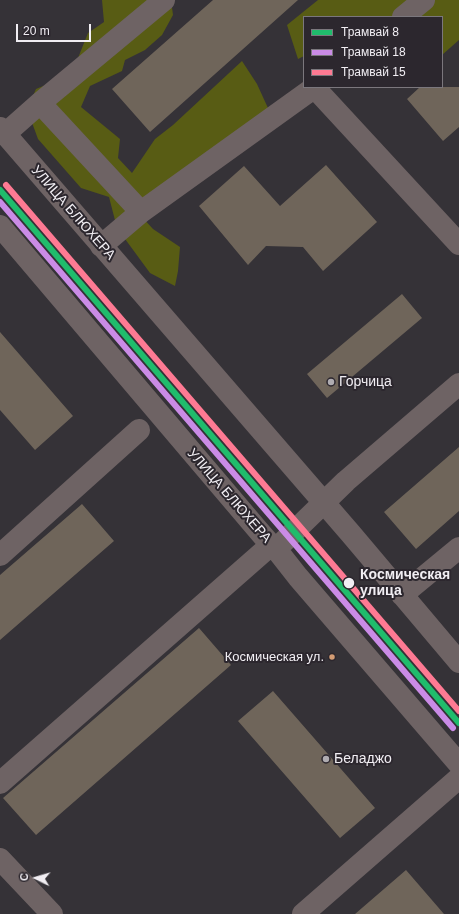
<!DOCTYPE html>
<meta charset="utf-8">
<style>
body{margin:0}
#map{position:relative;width:459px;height:914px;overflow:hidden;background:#353237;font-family:Arial,sans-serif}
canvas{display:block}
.legend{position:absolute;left:303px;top:16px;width:140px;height:72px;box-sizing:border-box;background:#2c272e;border:1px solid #7b777d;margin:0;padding:5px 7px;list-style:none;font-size:12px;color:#f1eef3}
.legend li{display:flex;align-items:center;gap:8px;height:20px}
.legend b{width:20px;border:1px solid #7b777d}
.north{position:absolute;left:16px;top:858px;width:40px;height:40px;-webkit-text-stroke:3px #2c272e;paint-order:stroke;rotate:275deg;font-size:11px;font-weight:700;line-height:16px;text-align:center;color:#f1eef3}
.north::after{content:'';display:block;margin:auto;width:14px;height:18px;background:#f1eef3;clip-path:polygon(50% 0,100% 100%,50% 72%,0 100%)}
.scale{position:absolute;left:16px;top:24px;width:75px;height:18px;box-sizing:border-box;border:2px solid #f1eef3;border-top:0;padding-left:5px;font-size:12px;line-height:14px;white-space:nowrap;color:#f1eef3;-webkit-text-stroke:3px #2c272e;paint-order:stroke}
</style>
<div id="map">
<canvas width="459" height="914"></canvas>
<ul class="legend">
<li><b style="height:5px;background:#20bc6c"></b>Трамвай 8</li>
<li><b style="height:5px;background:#ca8be6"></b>Трамвай 18</li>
<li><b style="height:5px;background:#fe7a93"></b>Трамвай 15</li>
</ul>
<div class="north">С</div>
<div class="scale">20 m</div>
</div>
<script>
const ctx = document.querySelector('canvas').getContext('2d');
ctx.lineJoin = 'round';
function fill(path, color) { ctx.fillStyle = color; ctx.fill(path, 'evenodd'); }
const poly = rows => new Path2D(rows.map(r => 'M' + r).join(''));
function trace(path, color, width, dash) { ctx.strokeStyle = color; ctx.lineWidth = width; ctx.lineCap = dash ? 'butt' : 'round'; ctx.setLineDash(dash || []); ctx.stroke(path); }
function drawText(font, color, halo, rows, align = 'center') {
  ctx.font = font + ' Arial,sans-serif'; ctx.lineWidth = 4; ctx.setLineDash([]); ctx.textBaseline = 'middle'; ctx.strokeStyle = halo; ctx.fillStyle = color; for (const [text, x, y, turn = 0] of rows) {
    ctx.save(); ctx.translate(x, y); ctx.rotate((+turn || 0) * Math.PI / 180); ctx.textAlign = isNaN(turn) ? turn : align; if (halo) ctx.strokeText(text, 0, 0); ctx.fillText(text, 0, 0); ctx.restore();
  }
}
fill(poly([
 [102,0,171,0,173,15,162,35,145,50,125,60,122,71,90,86,81,107,120,139,118,158,132,173,155,139,173,125,242,61,257,84,273,119,141,216,153,229,180,247,178,271,175,286,150,273,117,228,109,197,81,188,38,139,27,109,36,89,60,79,78,58,88,33,104,22],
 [318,0,459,0,459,40,442,55,442,17,304,17,304,56,298,59,287,25]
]), '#585c14');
fill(poly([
 [213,0,298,0,150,132,112,89],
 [420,87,459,87,459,127,443,141,407,99],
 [326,165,377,222,323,271,303,247,266,246,248,265,199,206,244,166,280,206],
 [402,294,422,318,327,398,307,374],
 [0,332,73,416,35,450,0,410],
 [459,447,459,511,416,549,384,512],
 [82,504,114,541,0,640,0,575],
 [199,628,231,665,36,835,3,798],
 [273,691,375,808,340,838,238,721],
 [406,870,444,914,355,914]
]), '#6f655a');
trace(poly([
 [403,17,424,0],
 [314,87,459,244],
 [40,103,141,212],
 [0,128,351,534,459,662],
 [5,134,40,103,164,0],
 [0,226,258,530,271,545,276,549,298,577,459,764],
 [101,246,141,212,315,87],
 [276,549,346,481,459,384],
 [0,555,139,430],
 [402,595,459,548],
 [0,783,271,545],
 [0,859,52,914],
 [303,914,459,778]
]), '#6e6364', 22);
trace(poly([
 [0,190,459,723]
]), '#20bc6c', 6);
trace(poly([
 [0,202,453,728]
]), '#ca8be6', 6);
trace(poly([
 [6,185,459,711]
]), '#fe7a93', 6);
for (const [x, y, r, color] of [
 [331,382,4,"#afacb1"],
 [349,583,6,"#f1eef3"],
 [332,657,3.5,"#d39c74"],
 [326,759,4,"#afacb1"]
]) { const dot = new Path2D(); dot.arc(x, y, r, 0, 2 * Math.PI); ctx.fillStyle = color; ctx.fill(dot); trace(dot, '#2c272e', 1.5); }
drawText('13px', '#f1eef3', '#2c272e', [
 ["Космическая ул.",324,657]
], 'right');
drawText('14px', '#f1eef3', '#2c272e', [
 ["УЛИЦА БЛЮХЕРА",73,213,49],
 ["УЛИЦА БЛЮХЕРА",229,496,49]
]);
drawText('14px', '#f1eef3', '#2c272e', [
 ["Горчица",339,382],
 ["Беладжо",334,759]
], 'left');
drawText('bold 14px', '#f1eef3', '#2c272e', [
 ["Космическая",360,575],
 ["улица",360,591]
], 'left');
</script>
